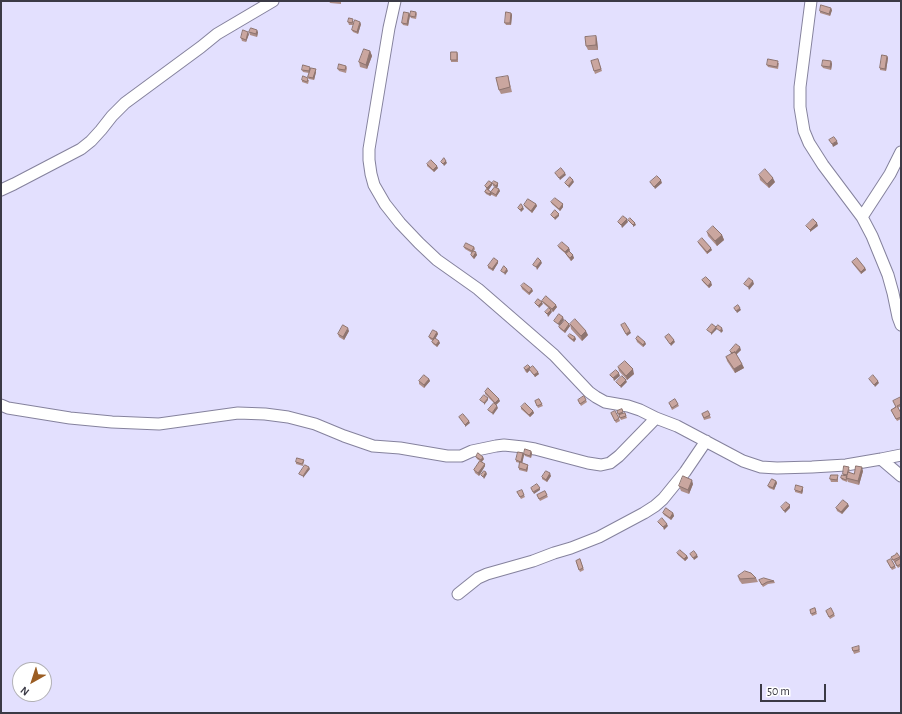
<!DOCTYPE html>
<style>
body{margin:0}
#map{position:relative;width:902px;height:714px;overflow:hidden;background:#e3e0fe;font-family:"Alegreya Sans",sans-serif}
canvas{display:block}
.frame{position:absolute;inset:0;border:2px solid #3b3a45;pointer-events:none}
.north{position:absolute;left:12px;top:662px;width:40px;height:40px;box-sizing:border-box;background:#fff;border:1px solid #b1b0b5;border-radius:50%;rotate:219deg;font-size:11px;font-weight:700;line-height:16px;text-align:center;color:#3b3a45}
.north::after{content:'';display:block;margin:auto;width:14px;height:18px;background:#9b5d23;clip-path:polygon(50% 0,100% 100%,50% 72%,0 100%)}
.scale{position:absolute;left:760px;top:684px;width:66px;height:18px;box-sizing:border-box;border:2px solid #3b3a45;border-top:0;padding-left:5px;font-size:12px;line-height:14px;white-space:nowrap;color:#3b3a45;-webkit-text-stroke:3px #fff;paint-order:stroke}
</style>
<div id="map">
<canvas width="902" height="714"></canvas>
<div class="frame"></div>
<div class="north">N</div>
<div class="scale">50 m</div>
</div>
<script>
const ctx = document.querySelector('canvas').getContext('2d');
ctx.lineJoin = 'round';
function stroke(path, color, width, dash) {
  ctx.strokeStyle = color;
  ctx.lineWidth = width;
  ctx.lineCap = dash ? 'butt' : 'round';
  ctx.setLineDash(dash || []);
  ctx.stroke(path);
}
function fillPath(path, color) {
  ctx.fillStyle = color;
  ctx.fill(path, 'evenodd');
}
const minor = new Path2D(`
 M395,1L389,28L369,149V160L371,174L374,185L385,204L400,223L419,243L437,260L478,289L554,355L589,392L596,397L605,402L628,406L640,410L656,418L677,426L743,461L761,467L777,468L812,467L846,465L881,459L901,455
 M811,1L800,87V107L804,131L809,143L823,165L862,217L872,236L888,275L893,293L898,317L901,325
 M1,190L14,184L81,149L91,141L101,130L112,116L125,103L201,47L217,34L273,1
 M862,217L890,174L901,152
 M1,405L8,408L70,418L112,422L159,424L238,413L265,414L288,417L315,424L344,436L373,446L400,448L447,456H461L472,451L496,446L504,445L523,447L535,449L588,463L601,465L610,463L619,456L656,418
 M881,459L901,476
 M458,594L478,578L487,574L533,561L554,553L571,548L599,537L644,513L655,506L663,499L685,472L706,441`);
const wall = new Path2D(`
 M329,1H341V4L330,3Z
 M832,10L830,16L820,13V11Z
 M416,12L417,14L416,19L411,18L410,16L408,26L403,25L402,23L409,13L410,15Z
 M511,13L512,15L511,25H506L505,23Z
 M354,21L353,25H349L348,22Z
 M361,24L358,34L353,32L352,30Z
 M249,32H258L257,37L250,35Z
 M249,34L246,42L242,41L241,38Z
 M596,36L597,40L598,50H588L586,46Z
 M370,51L372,56L367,69L360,67L359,62Z
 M457,52L458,54V62H451V60Z
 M887,56L888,58L886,71L880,70V68Z
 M598,59L602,71L595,74L591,61Z
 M831,61L832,64L831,70L823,68L822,66Z
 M779,63L778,69L768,67L767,65Z
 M346,66L347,68L346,73L339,71L338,69Z
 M310,69L316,72L314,80L309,79L308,77L309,73L303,72L302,70Z
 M508,76L512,92L501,94L499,90Z
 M302,80H309L308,84L302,82Z
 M427,164L438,168L434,172L427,166Z
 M759,175L775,182L769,188L760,180Z
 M492,183H498V186L497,188L500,191L496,197L492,195L491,192L495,187L493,186Z
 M492,183V185L488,190L491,192L492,194L490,196L486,194L485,192L487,190L485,186Z
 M551,202L563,204V207L560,211L552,204Z
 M536,204L537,206L532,213L525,207L524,205Z
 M707,232L722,235L724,240L717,246L708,236Z
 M698,242L712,250L707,254L699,244Z
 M558,246L570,250L569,251L574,258L571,261L567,256L566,254L559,248Z
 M464,247H474L475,249L474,251L477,255L474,259L472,257L471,255L472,253L465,249Z
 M498,261V263L493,271L488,268V266Z
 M852,262L865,268L866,270L861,274L853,264Z
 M702,280L712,285L709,288L703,282Z
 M521,286L533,291L529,295L522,289Z
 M542,301L557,307L553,312L543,303Z
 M569,324L570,326L565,333L560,329L559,327Z
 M570,324L588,335L582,341L571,329Z
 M349,331L344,340L339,337L338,334Z
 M437,332L438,334L435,339L440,343L437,347L433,344L432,342L433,341L430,339L429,337Z
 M568,336L576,339L574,342L569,338Z
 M636,339L646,344L643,347L637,342Z
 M741,350L736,354L742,364L744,368L735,373L727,361L726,357L731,354L730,351Z
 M530,367V368L539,374L535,377L530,370L527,373L525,371L524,368Z
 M618,367L634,374L627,380L619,371Z
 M429,379L430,381L424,388L419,384V381Z
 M485,392L500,401L496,405L485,394Z
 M901,397V406L898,408L901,413V419L897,421L891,410L895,407Z
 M539,399L543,406L538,408L535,401Z
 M578,400H586L587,402L581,406Z
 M669,403L678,404L679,406L672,410Z
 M521,407L533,411L534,413L530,417L521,409Z
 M622,409L623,413H625L627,418L621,420L617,411Z
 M708,411L711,418L704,420L702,414Z
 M611,413L619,418L620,421L616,423Z
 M523,453L524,455L522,463L528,465V467L527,472L519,470V468L520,463L516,462V460Z
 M532,453L531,458L525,456L524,454Z
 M476,457L484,459L482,462L485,466L479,476L475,473L474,470L480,461L477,459Z
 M304,460V462L303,466L296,464V462Z
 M850,469L849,473L854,474L863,471L859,485L848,482L847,480V482L842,480L841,478L843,475V474Z
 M551,476L547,482L542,479V477Z
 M838,477V482H831L830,479Z
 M776,481L777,483L774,490L769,488L768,486Z
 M693,484L689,494L681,491L679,486Z
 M795,490H803L802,494L795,492Z
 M545,491L548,497L540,501L537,495Z
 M517,492L524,495L525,497L521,499Z
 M849,506L842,514L837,511L836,508Z
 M663,513H673L674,516L671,520L664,515Z
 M677,553L687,556L688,558L685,561L678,555Z
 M891,557H900L901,560V566L898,568Z
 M580,559L584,570L580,572L576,561Z
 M887,561L895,566L896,568L892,570Z
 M738,576L756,578L758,582L742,584L739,580Z
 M759,580L774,581L775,583L768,584L763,587Z
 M815,608L817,614L812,616L810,610Z
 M826,611L834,614L835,616L830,619Z
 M852,648H859L860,652L854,654Z`);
const shadedWall = new Path2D(`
 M831,8L832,10L830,16L829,14Z
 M409,13L410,15L408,26L407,24Z
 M511,13L512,15L511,25L510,23Z
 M360,22L361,24L358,34L357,32Z
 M257,30L258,32L257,37L256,34Z
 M248,32L249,34L246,42V40Z
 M596,36L597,40L598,50L596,45Z
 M370,51L372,56L367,69L366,65Z
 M887,56L888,58L886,71L885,69Z
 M831,61L832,64L831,70L830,67Z
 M316,69V72L314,80L313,78Z
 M837,141L838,144L833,147L832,144Z
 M446,161L447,163L444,166L443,164Z
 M437,166L438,168L434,172L433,170Z
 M565,173L566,175L560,180L559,178Z
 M773,178L775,182L769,188L767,184Z
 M573,180L574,182L569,188L568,186Z
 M661,180L662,183L655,189L654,187Z
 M492,183V185L488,191L487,188Z
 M498,183V186L496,188V186Z
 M499,189L500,191L496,197V195Z
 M491,192L492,194L490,196L489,194Z
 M536,204L537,206L532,213L531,211Z
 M563,204V207L560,211L559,209Z
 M523,207L524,209L521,212L520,210Z
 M559,214V216L555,220L554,218Z
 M627,219L628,222L622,228L621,225Z
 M635,223L636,225L633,227V225Z
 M817,223L818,226L810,232V230Z
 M722,235L724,240L717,246L715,241Z
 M569,248L570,250L566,254L565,252Z
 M711,248L712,250L707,254V252Z
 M476,252L477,255L474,259L473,257Z
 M573,255L574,258L571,261L570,258Z
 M498,261V263L493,271L492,269Z
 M541,261L542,263L537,270L536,267Z
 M865,268L866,270L861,274V272Z
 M507,269L508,271L505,275L504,273Z
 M753,281L754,284L749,290L748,287Z
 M711,282L712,285L709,288L708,286Z
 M532,289L533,291L529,295V293Z
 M542,302L543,304L539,308L538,306Z
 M556,305L557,307L553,312L552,309Z
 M740,308L741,310L737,313L736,311Z
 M551,310L552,312L548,317L547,314Z
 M563,317L564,320L559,326L558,324Z
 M569,324L570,326L565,333L564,331Z
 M716,327L717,329L711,335V333Z
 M348,328L349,331L344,340L343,337Z
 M722,328L723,331L721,333L720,331Z
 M586,331L588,335L582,341L581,336Z
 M630,331L631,333L627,336L626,334Z
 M437,332L438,334L434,341L433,339Z
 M575,337L576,339L574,342L573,340Z
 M674,340L675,342L671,346L670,344Z
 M439,341L440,343L437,347L436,345Z
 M645,342L646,344L643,347V345Z
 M740,347L741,350L734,357V354Z
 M742,364L744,368L735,373L734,369Z
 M530,367L531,369L527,373L526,370Z
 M633,369L634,374L627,380L626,376Z
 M538,372L539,374L535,377L534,375Z
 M619,373L620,376L614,381L613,378Z
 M429,379L430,381L424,388V385Z
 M626,380L627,382L621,388L620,386Z
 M878,381L879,383L875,387L874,385Z
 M488,398V400L484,405V403Z
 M499,399L500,401L496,405L495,403Z
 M497,406L498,408L493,415L492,413Z
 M533,411L534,413L530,417L529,415Z
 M469,421L470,423L465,427V425Z
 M531,451L532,453L531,458L530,456Z
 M523,453L524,455L522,464L521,462Z
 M483,457L484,459L481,462V460Z
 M485,464V466L479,476L478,473Z
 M528,465V467L527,472L526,470Z
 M309,467L310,469L303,478V476Z
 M862,467L863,471L859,485L858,481Z
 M486,472L487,474L484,479L483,477Z
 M550,473L551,476L547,482L546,480Z
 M692,480L693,484L689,494L688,490Z
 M776,481L777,483L774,490L773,488Z
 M803,487V490L802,494L801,492Z
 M540,488V490L534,494L533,492Z
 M848,504L849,506L842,514L841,512Z
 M790,505V508L785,513L784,511Z
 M673,513L674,516L671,520L670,518Z
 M667,524L668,526L664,530L663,527Z
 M697,555L698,557L694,560L693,558Z
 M687,556L688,558L685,561L684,559Z`);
const building = new Path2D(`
 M821,5L831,8L829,14L820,11Z
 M411,11L416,12L415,17L410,16Z
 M404,12L409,13L407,24L402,23Z
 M506,12L511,13L510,23H505Z
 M349,18L353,19L352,23L348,22Z
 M355,20L360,22L357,32L352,30Z
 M251,28L257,30L256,34L249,32Z
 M243,30L248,32L246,40L241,38Z
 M596,36V45L586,46L585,37Z
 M364,49L370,51L366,65L359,62Z
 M451,52H457V60H451Z
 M882,55L887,56L885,69L880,68Z
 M598,59L601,69L594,71L591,61Z
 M768,59L778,61L777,67L767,65Z
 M823,60L831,61L830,67L822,66Z
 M339,64L346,66L345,70L338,69Z
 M303,65L310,67L309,71L302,70Z
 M311,68L316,69L313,78L308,77Z
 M303,76L308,78L307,82L302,80Z
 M508,76L510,87L499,90L496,78Z
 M834,137L837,141L832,144L829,140Z
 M444,158L446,161L443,164L441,162Z
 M431,160L437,166L433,170L427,164Z
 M561,168L565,173L559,178L555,173Z
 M765,169L773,178L767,184L759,175Z
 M657,176L661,180L654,187L650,182Z
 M570,177L573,180L568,186L565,183Z
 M489,181L492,183L487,188L485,186Z
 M494,181L498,183L496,186L492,183Z
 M495,187L499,189L496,195L491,192Z
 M487,189L491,192L489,194L485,192Z
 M555,198L563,204L559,209L551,202Z
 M528,199L536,204L531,211L524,205Z
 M521,204L523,207L520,210L518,208Z
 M555,210L559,214L554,218L551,215Z
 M623,216L627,219L621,225L618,222Z
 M630,218L635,223L633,225L628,220Z
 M813,219L817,223L810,230L806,226Z
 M713,226L722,235L715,241L707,232Z
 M702,238L711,248L707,252L698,242Z
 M562,242L569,248L565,252L558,246Z
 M466,243L474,247L472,251L464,247Z
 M473,251L476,252L473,257L471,255Z
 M569,251L573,255L570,258L566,254Z
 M494,258L498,261L492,269L488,266Z
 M538,258L541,261L536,267L533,265Z
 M857,258L865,268L861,272L852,262Z
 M504,266L507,269L504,273L501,271Z
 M706,277L711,282L708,286L702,280Z
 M749,278L753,281L748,287L744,284Z
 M524,283L532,289L529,293L521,286Z
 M546,296L556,305L552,309L542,301Z
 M538,299L542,302L538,306L535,303Z
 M738,305L740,308L736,311L734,308Z
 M549,308L551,310L547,314L545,312Z
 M559,314L563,317L558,324L554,321Z
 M575,319L586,331L581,336L570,324Z
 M565,320L569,324L564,331L559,327Z
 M625,323L630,331L626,334L621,325Z
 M712,324L716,327L711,333L707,330Z
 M343,325L348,328L343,337L338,334Z
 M718,325L722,328L720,331L716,328Z
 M433,330L437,332L433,339L429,337Z
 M570,334L575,337L573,340L568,336Z
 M669,334L674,340L670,344L665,337Z
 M638,336L645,342L643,345L636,339Z
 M435,338L439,341L436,345L432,342Z
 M736,344L740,347L735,353V352L732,353L730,351Z
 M735,352L742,364L734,369L726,357Z
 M625,361L633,369L626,376L618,367Z
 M528,365L530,367L526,370L524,368Z
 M533,366L538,372L534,375L529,369Z
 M616,370L619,373L613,378L610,375Z
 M424,375L429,379L424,385L419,381Z
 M873,375L878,381L874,385L869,379Z
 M622,376L626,380L620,386L616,382Z
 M488,388L499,399L495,403L485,392Z
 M484,395L488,398L484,403L480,400Z
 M584,396L586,400L580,404L578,400Z
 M901,397V404L897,406L901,413V417L896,419L891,410L896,407L893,401Z
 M539,399L542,404L537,406L535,401Z
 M675,399L678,404L672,408L669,403Z
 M494,403L497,406L492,413L488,410Z
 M525,403L533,411L529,415L521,407Z
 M622,409L623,412L618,414L617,411Z
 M615,411L619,418L615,421L611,413Z
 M708,411L710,415L704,418L702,414Z
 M625,413L626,416L620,418L619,415Z
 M463,414L469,421L465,425L459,417Z
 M525,449L531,451L530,456L524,454Z
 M518,452L523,453L521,462L516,460Z
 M478,453L483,457L481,460L476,457Z
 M297,458L304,460L302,464L296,462Z
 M480,461L485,464L478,473L474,470Z
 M520,462L528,465L526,470L519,468Z
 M305,465L309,467L303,476L299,474Z
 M844,466L849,467L847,475L843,474Z
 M856,466L862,467L858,481L846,478L848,472L854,474Z
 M484,471L486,472L483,477L481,475Z
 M546,471L550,473L546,480L542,477Z
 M831,475H838L837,480L830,479Z
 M842,475L847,476L846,480L841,478Z
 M683,476L692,480L688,490L679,486Z
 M772,479L776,481L773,488L768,486Z
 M537,484L540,488L533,492L531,488Z
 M796,485L803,487L801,492L795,490Z
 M522,490L524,495L520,497L517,492Z
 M545,491L547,495L539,499L537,495Z
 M843,500L848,504L841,512L836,508Z
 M786,502L790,505L784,511L781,507Z
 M666,508L673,513L670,518L663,513Z
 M662,518L667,524L663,527L658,522Z
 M680,550L687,556L684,559L677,553Z
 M694,551L697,555L693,558L690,554Z
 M897,553L900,557L893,560L891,557L895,555Z
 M580,559L583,568L579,570L576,561Z
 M891,559L895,566L891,568L887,561Z
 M900,559L901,560V564L897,566L895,562Z
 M745,571L751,573L756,578L740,579L738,576Z
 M764,578L774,581L767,582L762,585L759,580Z
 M815,608L816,612L811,614L810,610Z
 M831,608L834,614L829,617L826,611Z
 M859,646V650L853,651L852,648Z`);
stroke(minor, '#85829d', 13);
stroke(minor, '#fff', 11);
fillPath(wall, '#ae8f89');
fillPath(shadedWall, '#8d746f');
fillPath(building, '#caa69f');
stroke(building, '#8d746f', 1);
</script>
